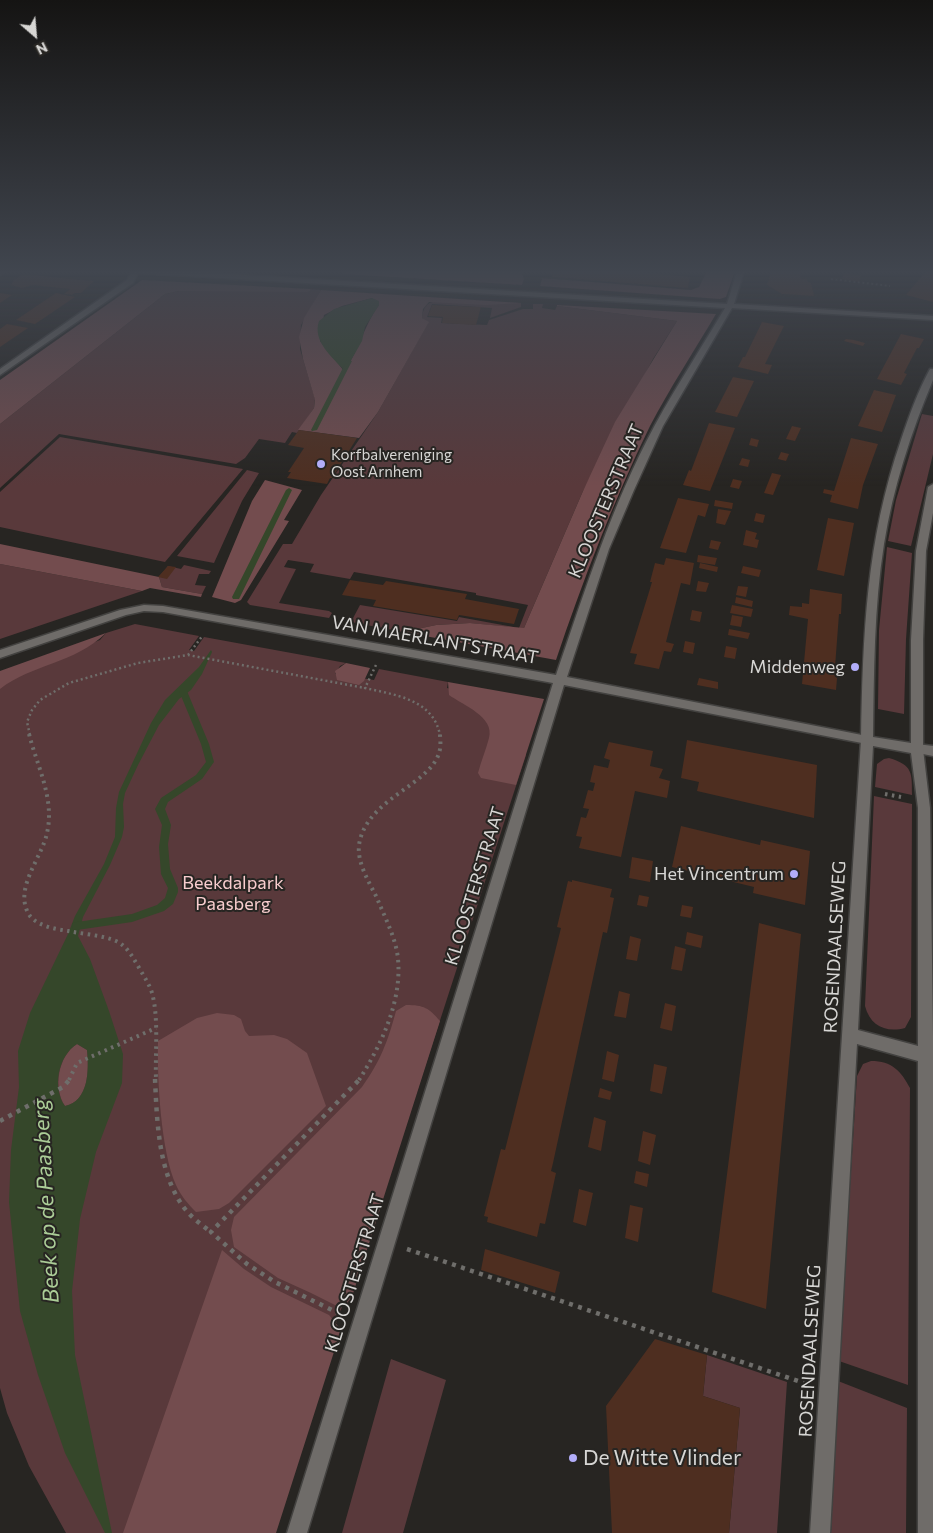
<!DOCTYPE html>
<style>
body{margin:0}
#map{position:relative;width:933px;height:1533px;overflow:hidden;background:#272522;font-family:Commissioner,sans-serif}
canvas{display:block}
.north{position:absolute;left:10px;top:10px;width:50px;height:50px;-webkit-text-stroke:4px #272522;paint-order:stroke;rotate:153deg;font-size:14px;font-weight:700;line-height:20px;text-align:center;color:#d7d6d4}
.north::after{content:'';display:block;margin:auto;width:18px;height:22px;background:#d7d6d4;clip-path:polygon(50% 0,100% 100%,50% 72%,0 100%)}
</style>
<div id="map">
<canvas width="933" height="1533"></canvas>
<div class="north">N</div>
</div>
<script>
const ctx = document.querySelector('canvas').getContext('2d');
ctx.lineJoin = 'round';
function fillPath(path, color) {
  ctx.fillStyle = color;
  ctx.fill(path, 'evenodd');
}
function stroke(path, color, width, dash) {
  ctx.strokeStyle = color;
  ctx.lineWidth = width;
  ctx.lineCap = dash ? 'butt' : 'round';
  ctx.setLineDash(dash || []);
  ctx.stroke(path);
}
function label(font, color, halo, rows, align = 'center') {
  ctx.font = font + ' Commissioner,sans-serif';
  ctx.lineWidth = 4;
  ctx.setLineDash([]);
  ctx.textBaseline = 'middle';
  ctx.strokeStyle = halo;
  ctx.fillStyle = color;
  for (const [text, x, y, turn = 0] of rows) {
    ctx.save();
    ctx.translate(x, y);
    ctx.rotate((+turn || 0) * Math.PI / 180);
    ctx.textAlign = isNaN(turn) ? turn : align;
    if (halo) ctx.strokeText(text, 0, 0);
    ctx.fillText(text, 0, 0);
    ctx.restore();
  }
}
const green = new Path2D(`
 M310,289L321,290L301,325L300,349L315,399L314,408L297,433L292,432L285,443L259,439L245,458L236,464L59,434L0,488V424L165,294L179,291H310Z
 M436,301L521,303V307L490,318L492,308L432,304L427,317L442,318L441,323L487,325L489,320L523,309H533V304H543L542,308L555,310L557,306L677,321L653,359L583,491L524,628H519L470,623L436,625L403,632L351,622L360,605L457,621L459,617L519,628L528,605L476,595V593L354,572L350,579L310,572L314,564L288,560L284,567L296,569L279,603L329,611L332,613L329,618L250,605L247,602L283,544H292L321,495L378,412L428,323L422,318C423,308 426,303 436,301Z
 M922,414L933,416V454L911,546L888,541L896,500Z
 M60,437L243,469L165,562L0,527V492Z
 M247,470L259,473L242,501L214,563L177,556Z
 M887,547L912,553L906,639L904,714L878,709L879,630Z
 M0,564L142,591L0,639Z
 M184,565L211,571L209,574H199L195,585L206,586L202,594L162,587L159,577L168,566L181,569Z
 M135,624L199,636L189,650L194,651L204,637L346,663L340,666L335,674L374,680L379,669L448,682L447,688L515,703L526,755L398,1150L314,1385L266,1533H66L29,1466L7,1413L0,1388V678L100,640L106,633Z
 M889,758C913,765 912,773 912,795L875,787L877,764L884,759Z
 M874,796L912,804L911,1017L905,1028C886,1033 870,1026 865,1006Z
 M871,1061C892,1061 901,1071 910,1088L908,1385L839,1361L857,1076L863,1064Z
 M707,1355L787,1382L777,1533H729L740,1408L703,1396Z
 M391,1359L446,1380L403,1533H342Z
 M838,1381L907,1408L906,1533H831Z`);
const forest = new Path2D(`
 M345,271H521L524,279L522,285L343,274Z
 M707,271H735L726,297L720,299L540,286L542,278L691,290L699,287Z
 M142,280L310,289V291L307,292L179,291L165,294L0,424V380Z
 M321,290L521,303L486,305L429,302L423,309L422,318L429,322L378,412L359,438L298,430L314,408L315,400L303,359L299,337L304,318ZM372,298L379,305C364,325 359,351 344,371L320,341L324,315L342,306Z
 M557,305L716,314C694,351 670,388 650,426C613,502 583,580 556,660L403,632L436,625L470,623L524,628L583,491L615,422L677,321L557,306Z
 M265,480L302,490L284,520L289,521L241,600L235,603L212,597L252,501Z
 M0,544L159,577L162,587L202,594L201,597L150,588L142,591L0,564Z
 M106,633C74,664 32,664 0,689V671Z
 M346,663L370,668L364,681L359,685L337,680L335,671Z
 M448,682L544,699L516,785L481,778L478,773C481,761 486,750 489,738C495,717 463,705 449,695Z
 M406,1005C424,1005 429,1008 440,1021L350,1303L335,1305L311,1293L278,1278L234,1247L231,1230L234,1217L362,1087C380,1062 388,1041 396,1011Z
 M217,1013L234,1015L241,1019L245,1031L249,1036L274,1035L287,1039L307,1053L326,1106L229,1203L219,1209L196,1212C188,1204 181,1196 176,1185C161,1152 157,1078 158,1041L197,1018Z
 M77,1044L87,1050C89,1070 89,1101 65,1106C53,1088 58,1056 77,1044Z
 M222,1250L244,1269L271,1287L329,1315L341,1330L276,1533H123Z`);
const water = new Path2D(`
 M372,298L379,301V305L365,327L362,341L345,371C332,357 312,341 319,321L334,309Z
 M211,650L212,652L202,674L191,690L179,699L159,725L138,765L125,793L123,804L124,827L122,837L110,865L83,917L78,936L90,959L109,1011L123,1054L122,1083L96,1152L80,1219L72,1291L75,1355L112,1533H105L65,1453L38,1375L20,1311L9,1202L11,1150L19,1087L18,1051L30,1013L68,934L75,916L104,864L115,837L116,808L119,792L151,723L165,700L199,667ZM77,1044L87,1050C89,1070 89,1101 65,1106C52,1088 58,1056 77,1044Z`);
const stream = new Path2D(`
 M390,271H395L391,275L389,274Z
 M347,360L352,361L317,430L312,431L311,430Z
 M289,488L292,490L240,597L239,599H233L232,597L286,490Z
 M183,688L187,691L209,744L214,762L202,779L168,802L165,809L171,825L168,844L170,869L178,888V892L173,904L164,911L132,922L77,930L73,929L72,926L73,923L77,922L132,914L157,905L165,898L168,888L161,874L159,847L162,825L155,809L161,798L196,775L206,762L201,744L179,691Z`);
const building = new Path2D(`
 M534,271H631L690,277L688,288L552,277L553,274Z
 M771,271H801L800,278L807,279L808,282L811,283L814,296L782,294L767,285Z
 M926,271H933V302L906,295Z
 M844,273L861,275L859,282L842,279Z
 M23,274L52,277L94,281L81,293H75L72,295L64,294L70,289L33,285L22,288L11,285L14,280Z
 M0,293L12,295L0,303Z
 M56,293L75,297L35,324L16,320Z
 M432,305L481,307L476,325L442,323L443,317L428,316Z
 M762,322L784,326L765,364L772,365L768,374L738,367L743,357H745Z
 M7,324L28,328L0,347V329Z
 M901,334L924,339L919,348H917L904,373L907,374L901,385L877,379Z
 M846,339L854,340L865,343L863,346L844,341Z
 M733,377L754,381L737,417L715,412Z
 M874,390L896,395L882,432L858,426Z
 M709,423L735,428L710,491L683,485L689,470L691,471Z
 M792,426L801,428L795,441L786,439Z
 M299,430L357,438L332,478H330L327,484L287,478L291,472H288L304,448L288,445Z
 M751,438L759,440L757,447L749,445Z
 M851,438L878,444L863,485L858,509L830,502L832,495L823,493L824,489L834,491Z
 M781,452L789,454L786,461L778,459Z
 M742,458L750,460L748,467L739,465Z
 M772,473L781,475L773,495L764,493Z
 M733,479L742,481L739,489L730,487Z
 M678,498L709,504L705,517L698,515L686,553L660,548Z
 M715,500L733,503L732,509L714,506Z
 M718,509L731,511L725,525L716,523Z
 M756,513L765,515L763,523L754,521Z
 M828,518L854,523L844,576L817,570Z
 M746,530L757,533L755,539L759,540L757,548L743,545Z
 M711,540L721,542L718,550L709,548Z
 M698,555L717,558L715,565L697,562Z
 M666,558L694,563L690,585L681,583L666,642L674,644L671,652L664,651L659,669L634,664L637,654L630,653L649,592L652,582H650L655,563L664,565Z
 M700,563L718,567L717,572L699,568Z
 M168,566L176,567L167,579L158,577Z
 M743,566L761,570L759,577L741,573Z
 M350,580L383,585L386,581L467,594L465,599L519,609L514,624L459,615L457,620L373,606L376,600L342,595Z
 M698,581L709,583L706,592L696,591Z
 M738,586L748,587L746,597L736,595Z
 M810,589L842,594L841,614H839L835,667H838L836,690L802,684L808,619L789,615L790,606L802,607V603L809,604Z
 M736,597L753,601L752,607L735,603Z
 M732,605L753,609L751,617L730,613Z
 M692,610L702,612L700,622L690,620Z
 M732,615L743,617L741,627L730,625Z
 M729,629L750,633L748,639L728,635Z
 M685,641L695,643L693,654L683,652Z
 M726,646L737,648L735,659L724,657Z
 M784,664L794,666V671L784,670Z
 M699,678L718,682V689L697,685Z
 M687,740L817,765L814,818L697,791L699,782L681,778Z
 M609,742L653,751L650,766L663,769L659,778L670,781L667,798L635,791L621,857L579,848L582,837L576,836L581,817L586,818L589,809L583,808L588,790L593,791L595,783L590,782L594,765L608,768L610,760L604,758Z
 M681,826L760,845L761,840L810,851L805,905L753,893L754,887L672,867Z
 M632,857L653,861L650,882L629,878Z
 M572,880L612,889L610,897L614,898L607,933L603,932L553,1163L551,1171L556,1173L545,1224L540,1223L537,1237L487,1222L488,1217L484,1216L501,1149L505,1150L561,928L557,927L568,881L572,882Z
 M639,895L649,897L647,907L637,905Z
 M682,905L693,907L691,918L680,916Z
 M759,923L801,934L766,1309L712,1292Z
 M687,932L703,936L701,948L685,944Z
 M630,936L641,939L637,961L626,959Z
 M675,946L686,949L682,971L671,969Z
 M619,991L630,994L626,1018L614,1016Z
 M665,1003L676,1006L672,1031L660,1028Z
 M607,1051L619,1055L614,1082L602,1079Z
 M654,1064L667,1067L662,1094L650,1091Z
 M600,1088L612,1092L610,1100L598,1097Z
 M594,1117L606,1121L601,1151L588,1147Z
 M643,1131L656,1135L650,1165L638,1161Z
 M636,1171L649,1174L647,1187L634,1183Z
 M579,1189L593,1193L586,1226L573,1222Z
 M630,1205L643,1208L638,1242L625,1238Z
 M485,1249L560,1272L555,1293L481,1270Z
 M655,1339L707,1355L703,1396L740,1408L729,1533H612L606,1406Z`);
const pathFar3 = new Path2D(`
 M831,279L890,286`);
const pathFar2 = new Path2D(`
 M188,655L203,635
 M376,665L365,688C395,695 433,699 440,735
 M30,735L27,722L32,710L40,700L69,683L138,663L188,655L365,688`);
const pathFar1 = new Path2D(`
 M29,734C37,766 55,799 47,833C42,858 12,890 30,916C38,926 55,929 68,931C83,934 101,935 116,941C127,946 132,956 138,966C143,975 149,983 152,993C159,1018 155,1054 156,1080
 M885,794L901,797
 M69,1080L77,1063L156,1028
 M359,1080C381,1045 402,1002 398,959C396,938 385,918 377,898C369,882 357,863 359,845C366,797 434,785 440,749C441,744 440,738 440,734`);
const path = new Path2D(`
 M155,1079C157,1121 158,1174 185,1209C192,1218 202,1225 211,1232
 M0,1121L63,1087L70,1079
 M407,1249L804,1383
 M340,1314L275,1282L247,1264L211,1232L360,1079`);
const minor = new Path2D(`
 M0,271H5L0,275Z
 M132,271H179L727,304L737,271H744L734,304L933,316V320L732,308L663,426L634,490L609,549L567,677L867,736L871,737L873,740L871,743L867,744L564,685L307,1533H287L553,683L163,612L144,611L126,615L0,658V650L120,610L144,605L163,606L556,675C585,591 612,504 655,425C677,385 702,347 725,308L138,273L133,283L0,375V369L127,280Z
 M917,744L933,746V756L913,752L911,749L913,746Z`);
const tertiary = new Path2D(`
 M930,369H933V380C911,432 893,488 884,544C874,607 874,672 873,737L911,743V640L916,551L928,487L933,484V513L926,551L923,640V749L930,808L933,1036V1533H918V1061L857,1044L830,1533H810L861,740C863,633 866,542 901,440C909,416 918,391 930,369ZM873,746L911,753L918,808V1046L858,1030Z`);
const markers = [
 [321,464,5,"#b2adf9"],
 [855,667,5,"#b2adf9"],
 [794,874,5,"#b2adf9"],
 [573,1458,5,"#b2adf9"]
];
const farPoinames = [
 ["Korfbalvereniging",331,455],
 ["Oost Arnhem",331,472]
];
const streetNames = [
 ["KLOOSTERSTRAAT",606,501,-67],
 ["VAN MAERLANTSTRAAT",435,640,10],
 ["KLOOSTERSTRAAT",475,886,-73],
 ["ROSENDAALSEWEG",835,947,-87],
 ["KLOOSTERSTRAAT",355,1273,-73],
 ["ROSENDAALSEWEG",810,1351,-87]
];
const poiNames = [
 ["Middenweg",845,667],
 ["Het Vincentrum",784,874]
];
const parkNames = [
 ["Beekdalpark",233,883],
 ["Paasberg",233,904]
];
const nearPoinames = [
 ["De Witte Vlinder",583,1458]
];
const nearWaternames = [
 ["Beek op de Paasberg",46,1201,-93]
];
fillPath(green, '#59393b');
fillPath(forest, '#734c4e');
fillPath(water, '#35472a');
fillPath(stream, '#35472a');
fillPath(building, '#4e2e20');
stroke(minor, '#434240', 3);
stroke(tertiary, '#434240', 3);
stroke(pathFar3, '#6f6e6b', 2, [2, 2.5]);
stroke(pathFar2, '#6f6e6b', 2.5, [2, 3]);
stroke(pathFar1, '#6f6e6b', 4, [2.5, 4.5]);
stroke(path, '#6f6e6b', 4.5, [4, 5.5]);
fillPath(minor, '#6f6c69');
fillPath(tertiary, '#6f6c69');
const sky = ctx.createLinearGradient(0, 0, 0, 486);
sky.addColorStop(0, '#151413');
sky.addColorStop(0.56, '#41464f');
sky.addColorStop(1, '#41464f00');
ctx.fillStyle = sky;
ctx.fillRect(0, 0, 933, 486);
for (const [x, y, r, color] of markers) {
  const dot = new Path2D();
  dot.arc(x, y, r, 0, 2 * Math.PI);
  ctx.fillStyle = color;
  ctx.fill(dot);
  stroke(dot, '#272522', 2);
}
label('15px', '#d7d6d4', '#272522', farPoinames, 'left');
label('18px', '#d7d6d4', '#272522', streetNames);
label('18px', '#d7d6d4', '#272522', poiNames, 'right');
label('18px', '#f8cdce', '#272522', parkNames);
label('21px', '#d7d6d4', '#272522', nearPoinames, 'left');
label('italic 22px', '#abcd97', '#272522', nearWaternames);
</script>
